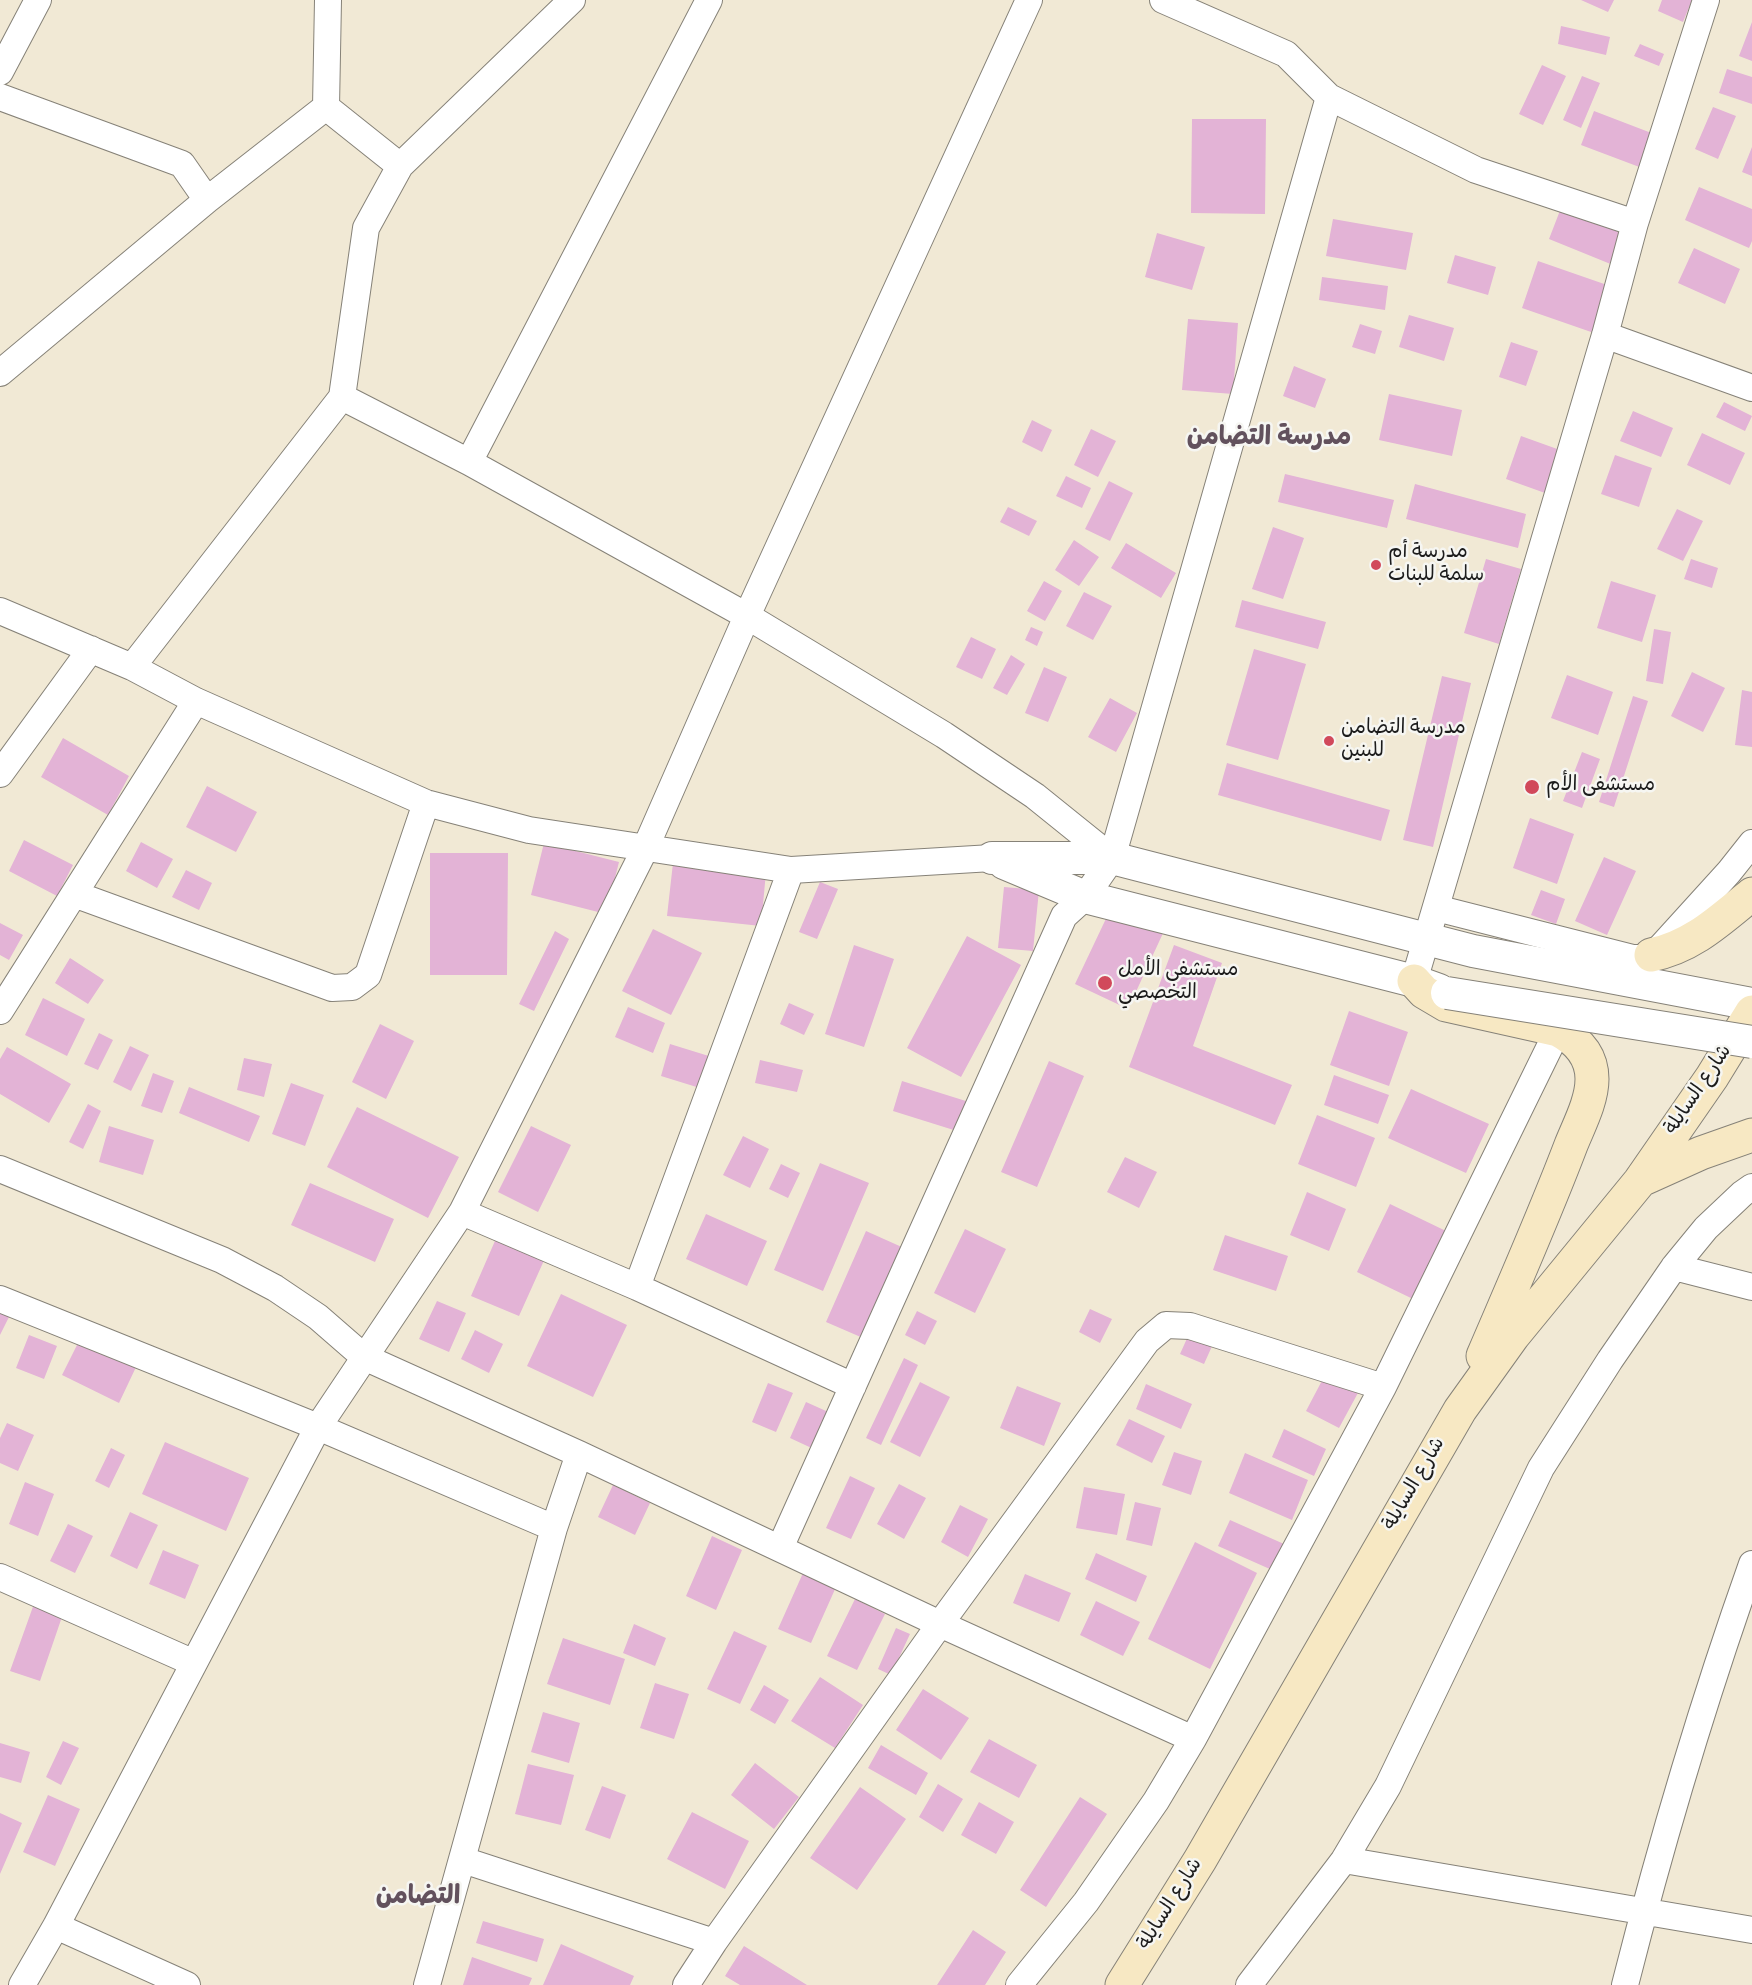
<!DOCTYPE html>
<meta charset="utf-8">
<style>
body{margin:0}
canvas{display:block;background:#f1e9d5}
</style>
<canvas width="1752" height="1985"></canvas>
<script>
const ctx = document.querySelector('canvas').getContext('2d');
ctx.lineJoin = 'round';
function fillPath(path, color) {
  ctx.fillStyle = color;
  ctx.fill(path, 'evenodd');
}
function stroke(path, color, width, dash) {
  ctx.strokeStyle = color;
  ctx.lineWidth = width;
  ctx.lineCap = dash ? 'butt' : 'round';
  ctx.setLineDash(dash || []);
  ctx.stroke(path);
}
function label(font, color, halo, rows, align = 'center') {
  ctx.font = font + ' Dekko,"Playpen Sans Arabic",sans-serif';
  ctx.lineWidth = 5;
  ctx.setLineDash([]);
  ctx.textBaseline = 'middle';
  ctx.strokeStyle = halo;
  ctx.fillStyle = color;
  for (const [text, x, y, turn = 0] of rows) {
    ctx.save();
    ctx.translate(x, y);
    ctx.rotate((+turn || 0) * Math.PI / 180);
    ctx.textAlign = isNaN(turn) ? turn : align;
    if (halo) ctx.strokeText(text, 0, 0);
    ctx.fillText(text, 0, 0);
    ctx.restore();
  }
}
const building = new Path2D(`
 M1581,0H1614L1608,12Z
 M1662,0H1692L1683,22L1658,11Z
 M1752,22V61L1739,56Z
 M1561,26L1610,37L1606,55L1558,44Z
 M1640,44L1664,54L1659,66L1634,56Z
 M1542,65L1566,76L1543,125L1519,114Z
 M1727,69L1752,77V104L1719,93Z
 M1582,76L1600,83L1581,128L1563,120Z
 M1713,107L1736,116L1718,159L1695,149Z
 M1594,111L1654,134L1642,168L1581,145Z
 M1192,119H1266L1265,214L1191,213Z
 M1752,147V176L1742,172Z
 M1699,187L1752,209V241L1749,248L1685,220Z
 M1561,208L1626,235L1613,265L1549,239Z
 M1333,219L1413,233L1406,270L1326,256Z
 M1157,233L1205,247L1192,290L1145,277Z
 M1694,248L1740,269L1725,304L1678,283Z
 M1455,255L1496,267L1488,295L1447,283Z
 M1538,261L1610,286L1594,333L1522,308Z
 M1322,277L1388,286L1385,310L1319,300Z
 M1409,315L1454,328L1444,361L1399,347Z
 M1188,319L1238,323L1233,394L1182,390Z
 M1360,324L1382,331L1375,354L1352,347Z
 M1511,342L1538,351L1526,386L1499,377Z
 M1294,366L1326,379L1315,408L1283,396Z
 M1389,394L1462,410L1452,456L1379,440Z
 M1724,402L1752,416L1745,431L1716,417Z
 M1633,411L1673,428L1661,457L1620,441Z
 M1032,420L1052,430L1042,452L1022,442Z
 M1091,429L1116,441L1098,477L1074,465Z
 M1702,433L1745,453L1730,485L1687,465Z
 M1521,436L1560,450L1545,493L1506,479Z
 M1615,455L1652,468L1639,507L1601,494Z
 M1285,474L1394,500L1387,528L1278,502Z
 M1066,476L1091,488L1082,508L1056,496Z
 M1109,481L1133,493L1110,541L1085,529Z
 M1415,484L1526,514L1518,548L1406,519Z
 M1008,507L1037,521L1029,536L1000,522Z
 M1677,509L1703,521L1683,561L1657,549Z
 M1273,527L1304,538L1283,599L1252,589Z
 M1074,540L1099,557L1079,586L1055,570Z
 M1126,543L1176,573L1161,598L1111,568Z
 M1486,559L1521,569L1499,644L1464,633Z
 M1691,559L1718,568L1712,588L1684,579Z
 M1044,581L1062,591L1045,621L1027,611Z
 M1611,581L1656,595L1642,642L1597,628Z
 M1084,592L1112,606L1093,640L1066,626Z
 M1242,600L1326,622L1318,649L1235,627Z
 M1031,627L1043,632L1037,646L1025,640Z
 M1654,629L1671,632L1663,684L1646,681Z
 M971,637L996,649L982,679L956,667Z
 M1254,649L1306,664L1278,760L1226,745Z
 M1011,655L1025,664L1007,695L993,688Z
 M1044,667L1067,677L1048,722L1025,713Z
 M1692,672L1725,688L1703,732L1671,716Z
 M1567,675L1613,692L1598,735L1551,718Z
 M1442,676L1471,683L1433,847L1403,840Z
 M1742,690L1752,692V747L1735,745Z
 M1633,696L1648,701L1614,807L1599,802Z
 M1110,698L1137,713L1116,752L1088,737Z
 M63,738L129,776L108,815L41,777Z
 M1582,752L1600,759L1582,808L1563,801Z
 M1227,763L1390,810L1381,841L1218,795Z
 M207,786L257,812L236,852L186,827Z
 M1530,818L1574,834L1557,884L1513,868Z
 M24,840L73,865L57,896L9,871Z
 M141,842L173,859L157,888L126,871Z
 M544,843L619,862L606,914L531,895Z
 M430,853H508L507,975H430Z
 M1604,857L1636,871L1607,935L1575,921Z
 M673,863L766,872L761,926L667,916Z
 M186,870L212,883L199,910L172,897Z
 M820,882L838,889L817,939L799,932Z
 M1004,887L1039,890L1033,951L998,948Z
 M1541,890L1565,899L1556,924L1531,915Z
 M1112,906L1164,931L1128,1009L1075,984Z
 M0,923L23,935L9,960L0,955Z
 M653,929L702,953L671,1015L622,991Z
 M555,931L569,939L534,1011L519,1004Z
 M967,936L1021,965L961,1077L907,1048Z
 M854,945L894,959L864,1047L825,1034Z
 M1174,945L1222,963L1193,1046L1292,1085L1275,1125L1129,1067Z
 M70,958L104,980L88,1004L55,983Z
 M43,998L85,1019L67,1056L25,1035Z
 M789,1003L814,1014L804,1035L780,1024Z
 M628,1007L665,1023L653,1053L615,1037Z
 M1349,1011L1408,1032L1389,1086L1330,1065Z
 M380,1024L414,1041L386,1099L352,1082Z
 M99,1033L113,1040L98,1070L84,1064Z
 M670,1044L712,1057L703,1089L661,1076Z
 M130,1046L149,1055L131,1091L113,1082Z
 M7,1047L71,1084L49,1123L0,1094V1059Z
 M244,1058L272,1064L264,1097L237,1090Z
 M760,1060L803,1070L797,1092L755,1083Z
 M1049,1061L1084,1076L1037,1187L1001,1172Z
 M153,1073L174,1081L162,1113L141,1106Z
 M1334,1075L1389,1095L1378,1124L1324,1105Z
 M902,1081L969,1102L960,1132L893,1111Z
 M291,1083L324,1095L305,1146L272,1134Z
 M189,1087L260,1116L249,1142L179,1113Z
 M1411,1089L1489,1124L1466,1173L1388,1138Z
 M88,1104L101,1111L83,1149L69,1142Z
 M357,1107L459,1157L428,1218L327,1167Z
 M1317,1115L1375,1138L1356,1187L1298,1164Z
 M109,1126L154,1140L143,1175L99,1162Z
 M531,1126L571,1145L538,1212L498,1192Z
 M743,1136L769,1149L750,1188L723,1175Z
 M1125,1157L1157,1172L1139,1208L1107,1192Z
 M820,1163L869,1183L823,1291L774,1270Z
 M781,1164L800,1173L788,1198L769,1189Z
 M310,1183L394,1219L375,1262L291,1225Z
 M1307,1192L1346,1209L1329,1251L1290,1235Z
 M1390,1204L1446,1231L1413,1299L1357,1272Z
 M706,1214L767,1241L747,1286L686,1259Z
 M965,1229L1006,1249L975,1313L934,1293Z
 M866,1231L904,1248L863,1338L826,1322Z
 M498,1234L546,1256L519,1316L471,1296Z
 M1225,1235L1288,1256L1276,1291L1213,1270Z
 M561,1294L627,1325L593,1397L527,1366Z
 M437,1301L466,1313L449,1352L419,1339Z
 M1090,1309L1112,1319L1100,1343L1079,1332Z
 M0,1310L10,1315L0,1335Z
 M917,1311L937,1321L925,1345L905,1335Z
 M475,1330L503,1344L489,1373L461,1359Z
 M1189,1334L1213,1344L1204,1364L1180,1354Z
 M29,1335L57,1346L44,1379L16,1368Z
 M81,1337L137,1365L119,1403L62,1375Z
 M904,1358L918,1365L881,1445L866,1438Z
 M1326,1373L1359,1391L1339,1428L1306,1411Z
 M920,1382L950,1397L920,1457L890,1442Z
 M768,1383L793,1393L776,1432L752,1422Z
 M1146,1384L1192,1404L1181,1429L1136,1409Z
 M1017,1386L1061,1403L1044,1446L1000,1428Z
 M806,1402L835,1415L818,1451L790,1438Z
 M1129,1419L1165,1436L1152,1463L1116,1445Z
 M7,1423L34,1435L18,1471L0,1463V1438Z
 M1284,1429L1326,1449L1314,1476L1272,1457Z
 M165,1442L249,1478L226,1531L142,1494Z
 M111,1448L125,1455L109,1488L95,1481Z
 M1174,1452L1202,1461L1191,1495L1162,1485Z
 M1245,1453L1308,1480L1292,1520L1229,1493Z
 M850,1476L875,1488L851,1539L826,1528Z
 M25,1482L54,1494L38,1536L9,1524Z
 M899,1484L926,1498L904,1539L877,1524Z
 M613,1485L650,1503L635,1535L598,1517Z
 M1084,1487L1125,1494L1117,1535L1076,1528Z
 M1135,1502L1161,1508L1152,1546L1126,1540Z
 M960,1505L988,1519L968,1557L941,1542Z
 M130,1512L158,1525L137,1569L110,1556Z
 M1230,1520L1284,1544L1272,1570L1218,1546Z
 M68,1524L93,1536L75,1573L50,1561Z
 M712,1536L742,1550L716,1610L686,1596Z
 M1195,1542L1257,1573L1210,1669L1148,1639Z
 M163,1550L199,1565L185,1599L149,1584Z
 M1096,1553L1147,1576L1136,1602L1085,1579Z
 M803,1573L836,1587L811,1643L778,1629Z
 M1025,1574L1071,1593L1059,1622L1013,1603Z
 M855,1599L885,1614L857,1670L827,1656Z
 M35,1601L64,1611L40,1681L10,1671Z
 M1096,1601L1140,1622L1123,1656L1080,1635Z
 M634,1624L666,1638L655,1666L623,1653Z
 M896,1628L910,1634L891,1675L878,1669Z
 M734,1631L767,1646L740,1704L707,1689Z
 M563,1638L625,1659L610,1705L547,1684Z
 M820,1677L863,1705L835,1748L791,1721Z
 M655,1683L689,1694L674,1739L640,1728Z
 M764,1685L789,1700L775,1724L750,1710Z
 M923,1689L969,1718L941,1760L896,1730Z
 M543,1712L580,1723L569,1763L531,1752Z
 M989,1739L1037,1765L1019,1798L970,1772Z
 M63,1741L79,1748L61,1785L46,1777Z
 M0,1743L30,1752L21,1783L0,1777Z
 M881,1745L928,1773L916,1795L868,1768Z
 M755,1763L799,1797L774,1829L731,1795Z
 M528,1764L574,1775L561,1825L515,1814Z
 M938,1784L963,1799L943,1832L919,1817Z
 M602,1786L626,1795L610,1839L585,1830Z
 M860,1787L906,1819L857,1890L810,1858Z
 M48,1795L80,1809L55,1866L23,1852Z
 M1080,1797L1107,1814L1046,1907L1020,1890Z
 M979,1802L1014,1822L996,1854L961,1835Z
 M692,1812L749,1841L725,1889L667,1859Z
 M0,1813L22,1823L0,1874Z
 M483,1921L544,1939L537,1962L476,1943Z
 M973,1930L1006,1952L985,1985H937Z
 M561,1944L634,1976L630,1985H543Z
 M744,1946L807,1985H740L725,1976Z
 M472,1957L532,1978L529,1985H463Z`);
const minor = new Path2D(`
 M0,72L38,0
 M0,97L182,164L207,200
 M1329,97L1476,170L1635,223
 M326,107L328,0
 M326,107L400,166
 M1605,335L1752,388
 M0,373L207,200L326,107
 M342,397L469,462L747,616L944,735L1035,796L1112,858
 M469,462L709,0
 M0,611L132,667L196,701L426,803L529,830L791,870L992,858
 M132,667L342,397L366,228L400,166L572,0
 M0,774L91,649
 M74,894L332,988L352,987L368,975L426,803
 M1436,908L1633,958H1643L1660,948L1729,872L1752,843
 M1414,981L1605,335L1635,223L1706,0
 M0,1011L196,701
 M0,1169L222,1260L275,1288L318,1317L364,1357L579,1454L940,1624L1193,1739
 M462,1212L637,1287L853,1386
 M1674,1267L1752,1287
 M637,1287L791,870
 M0,1299L318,1427L554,1528
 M780,1548L1064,916L1085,897L1112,858L1329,97L1286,54L1163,0
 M0,1577L194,1663
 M463,1860L714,1942
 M1344,1860L1752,1930
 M56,1926L187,1985
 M22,1985L56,1926L318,1427L462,1212L645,849L747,616L1029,0
 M427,1985L554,1528L579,1454
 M686,1985L714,1942L940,1624L1147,1341L1166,1325L1190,1326L1383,1387
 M1019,1985L1086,1902L1156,1801L1193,1739L1383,1387L1558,1030
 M1249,1985L1344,1860L1388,1786L1541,1468L1610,1360L1674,1267L1706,1228L1742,1194L1752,1187
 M1625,1985C1661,1843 1703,1702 1752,1564`);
const tertiary = new Path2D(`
 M992,858H1112L1473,951L1752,1004
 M1004,863L1085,897L1414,981L1439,990`);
const secondary = new Path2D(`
 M1651,955C1692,947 1720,920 1752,894
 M1414,981L1424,992L1446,1005L1558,1030C1577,1040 1592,1055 1592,1079C1592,1101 1579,1125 1571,1145C1544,1216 1513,1286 1483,1356
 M1641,1180L1701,1153L1752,1135
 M1122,1985L1200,1860L1460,1410L1513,1336L1640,1181L1712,1077L1752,1012`);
const tertiaryBridge = new Path2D(`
 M1447,993L1752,1042`);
const markers = [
 [1376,565,6,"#d1495b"],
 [1329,741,6,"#d1495b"],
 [1532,787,8,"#d1495b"],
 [1105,983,8,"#d1495b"]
];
const poiNames = [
 ["مدرسة أم",1388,554],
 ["سلمة للبنات",1388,577],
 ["مدرسة التضامن",1341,730],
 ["للبنين",1341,753],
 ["مستشفى الأم",1546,787],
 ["مستشفى الأمل",1118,972],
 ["التخصصي",1118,995]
];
const streetNames = [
 ["شارع السايلة",1700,1091,-56],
 ["شارع السايلة",1416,1485,-60],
 ["شارع السايلة",1172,1905,-58]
];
const districtNames = [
 ["مدرسة التضامن",1269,440],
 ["التضامن",418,1899]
];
fillPath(building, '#e3b3d6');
stroke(minor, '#868278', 28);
stroke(tertiary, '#868278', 34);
stroke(secondary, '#868278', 35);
stroke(minor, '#fff', 26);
stroke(tertiary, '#fff', 32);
stroke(secondary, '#f7e8c3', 33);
stroke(tertiaryBridge, '#868278', 34, []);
stroke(tertiaryBridge, '#fff', 32);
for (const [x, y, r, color] of markers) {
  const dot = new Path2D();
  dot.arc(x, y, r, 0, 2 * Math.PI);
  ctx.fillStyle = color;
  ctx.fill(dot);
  stroke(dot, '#f6f6f2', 2);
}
label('20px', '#1c1c1c', '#f6f6f2', poiNames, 'left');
label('20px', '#1c1c1c', '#f6f6f2', streetNames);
label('bold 26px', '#62515d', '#f6f6f2', districtNames);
</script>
